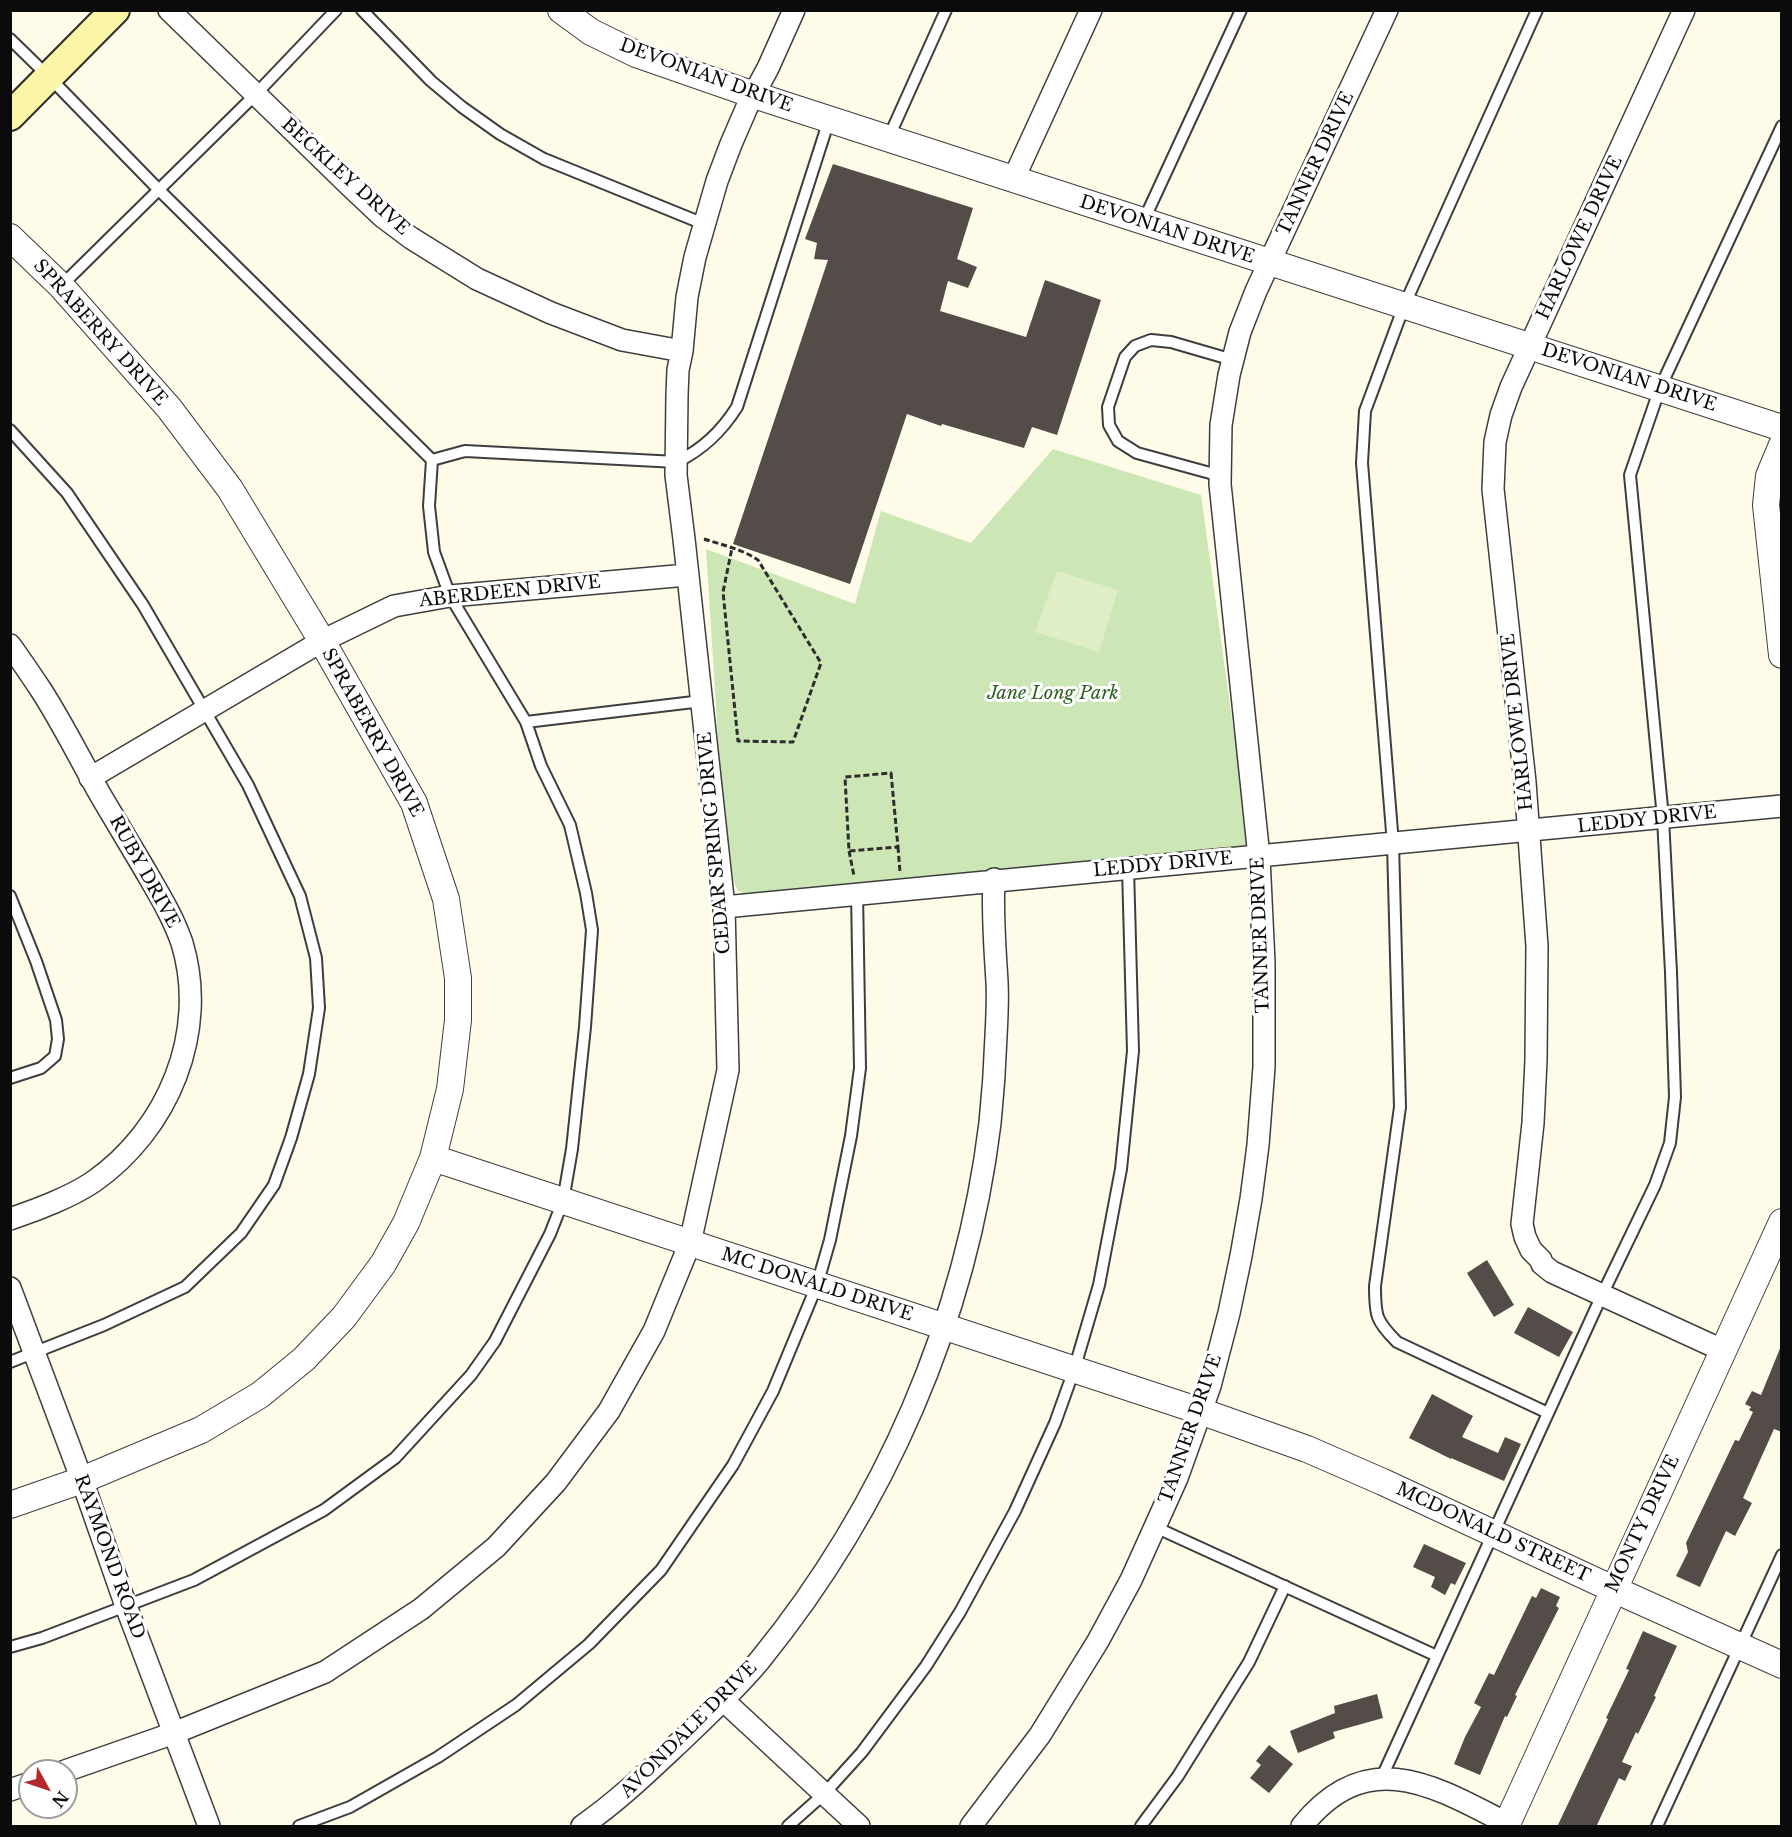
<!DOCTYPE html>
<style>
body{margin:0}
#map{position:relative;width:1792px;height:1837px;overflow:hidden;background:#fefbe9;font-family:"Libre Baskerville",serif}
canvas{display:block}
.frame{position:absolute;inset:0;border:12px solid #0b0b0b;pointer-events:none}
.north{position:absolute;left:18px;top:1759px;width:60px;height:60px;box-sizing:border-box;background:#fff;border:2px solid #9d9d9d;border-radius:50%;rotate:130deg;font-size:16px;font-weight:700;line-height:24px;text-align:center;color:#0b0b0b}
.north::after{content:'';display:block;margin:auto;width:21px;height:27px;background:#b4292c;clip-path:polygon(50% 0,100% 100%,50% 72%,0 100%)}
</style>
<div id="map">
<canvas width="1792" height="1837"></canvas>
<div class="frame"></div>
<div class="north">N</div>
</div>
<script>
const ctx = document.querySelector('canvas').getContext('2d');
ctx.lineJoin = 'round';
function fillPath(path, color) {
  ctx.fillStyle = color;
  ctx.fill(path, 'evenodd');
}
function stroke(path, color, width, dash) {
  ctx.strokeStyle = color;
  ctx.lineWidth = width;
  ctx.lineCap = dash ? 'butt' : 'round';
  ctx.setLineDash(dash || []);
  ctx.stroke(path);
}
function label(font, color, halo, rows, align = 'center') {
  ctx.font = font + ' "Libre Baskerville",serif';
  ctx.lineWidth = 6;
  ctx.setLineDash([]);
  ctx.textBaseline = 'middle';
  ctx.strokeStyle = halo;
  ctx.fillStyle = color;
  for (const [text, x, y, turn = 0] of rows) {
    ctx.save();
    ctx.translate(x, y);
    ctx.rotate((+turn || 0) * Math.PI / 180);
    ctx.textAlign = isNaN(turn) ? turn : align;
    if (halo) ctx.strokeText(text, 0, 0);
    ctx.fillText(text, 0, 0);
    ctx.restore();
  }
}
const green = new Path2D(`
 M1053,449L1201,495L1247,828L1246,845L1231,850L749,895L738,891L733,880L721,784L706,549L855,604L881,511L971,543Z`);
const pitch = new Path2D(`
 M1057,571L1118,590L1099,652L1035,632Z`);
const building = new Path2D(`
 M833,164L973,208L957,259L977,267L968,288L948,281L940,311L1026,337L1045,280L1101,300L1057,435L1032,427L1024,448L942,424L941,426L907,414L850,584L733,544L828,260L814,259L817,243L805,239Z
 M1487,1260L1514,1305L1494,1317L1467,1273Z
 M1528,1307L1573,1332L1559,1357L1514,1333Z
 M1781,1346L1782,1432L1774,1429L1743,1498L1752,1503L1735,1536L1726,1531L1700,1587L1676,1576L1688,1552L1686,1543L1735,1440L1739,1441L1753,1412L1749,1410L1751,1407L1745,1404L1752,1391L1761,1395Z
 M1432,1394L1473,1416L1462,1437L1498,1453L1505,1437L1521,1444L1504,1481L1451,1458V1459L1409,1438Z
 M1424,1544L1466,1563L1455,1585L1451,1583L1445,1595L1431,1587L1435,1577L1413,1567Z
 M1541,1588L1560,1597L1556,1606L1559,1608L1515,1695L1517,1696L1507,1717L1505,1716L1480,1775L1454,1764L1465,1737L1481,1707L1474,1703L1489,1673L1494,1675L1532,1596L1536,1598Z
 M1643,1631L1677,1646L1654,1696L1656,1697L1638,1734L1636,1732L1622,1762L1632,1766L1625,1781L1619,1778L1596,1827H1557L1608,1719L1606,1718L1629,1670L1626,1669Z
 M1377,1694L1383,1718L1333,1732L1335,1738L1298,1753L1290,1731L1335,1713L1334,1706Z
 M1269,1745L1293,1764L1269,1793L1250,1778L1261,1765L1256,1761Z`);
const path = new Path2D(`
 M704,539C722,545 742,549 758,560L821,663L793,742L738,741L723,592L732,548
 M891,773L898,847L849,851L845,777Z
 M898,847L900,872
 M849,851L854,876`);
const service = new Path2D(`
 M362,10L431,81L462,107L500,134L544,159L704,224
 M1537,10L1404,306L1365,411L1362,463L1393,844L1400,1107L1375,1286C1375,1316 1376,1321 1397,1342L1548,1413
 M10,39L49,77L159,190L432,460L429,506L434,552L450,596L526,722L541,766L570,825L586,893L592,930L585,1027L572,1149L563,1201L550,1234L495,1341L471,1375L395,1458L324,1510L194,1580L42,1638L10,1647
 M888,139L946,10
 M1143,222L1241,10
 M61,286L255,95L336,10
 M10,430L67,493L143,605L248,785L300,896L316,958L319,1008L309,1074L291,1138L274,1185L241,1233L185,1287L104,1325L10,1362
 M432,460L465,451L677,462C703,449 721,432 737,407L829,120
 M1221,476L1137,453L1118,441L1109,425L1108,407L1125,357L1135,346L1151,340L1171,342L1233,360
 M526,722L702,701
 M10,896L36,961L56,1020L58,1039L55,1056L41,1068L10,1078
 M1155,1527L1437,1656
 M1381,1779L1602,1295L1655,1185L1670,1143L1675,1097L1671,972L1663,818L1630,475L1660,388L1782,126
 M299,1826L350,1807L438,1757L516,1705L589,1644L661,1570L733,1465L773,1391L817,1285L830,1240L851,1136L860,1068L857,893
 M788,1826L824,1794L862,1752L926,1666L960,1612L1015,1511L1055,1423L1074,1370L1099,1285L1121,1169L1133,1051L1128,868
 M1141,1826L1178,1776L1249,1662L1285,1586
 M1657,1826L1782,1555`);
const minor = new Path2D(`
 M169,10L351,187L383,217L411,238L477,279L551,313L622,340L682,351
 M1684,10L1511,387L1501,415L1495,442L1493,489L1525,782L1537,946L1536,1060L1533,1123L1522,1224L1525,1237L1531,1250L1541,1260L1542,1264L1552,1272L1722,1350
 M1013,180L1091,10
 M10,645C21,660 31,675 41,690C63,724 81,761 101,796C116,821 131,846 145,870C159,894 173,917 182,943C209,1032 168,1130 93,1182C69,1198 38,1209 10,1219
 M90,778L322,641L394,606L450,596L687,575
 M724,907C1076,871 1429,842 1782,806
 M10,1288L82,1480L126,1606L209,1826
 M723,1700L859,1826
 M65,1771L174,1733L325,1672L421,1609L496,1547L556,1482L609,1411L654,1331L690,1243L728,1070L724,907L684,539L676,475L677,395L678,370L682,351L687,297L695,257L717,181L731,144L747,107L768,68L794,10
 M10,1790L30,1783
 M582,1826C618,1801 649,1771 681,1741C708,1715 736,1689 760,1660C885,1506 966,1320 990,1123C993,1094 995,1065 996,1036C997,1018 998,1000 997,982C995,948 992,914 994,879
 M971,1826L1040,1735L1098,1641L1131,1580L1177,1478L1210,1386L1229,1313L1241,1256L1251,1199L1258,1145L1264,1067V963L1259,857L1220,484L1221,425L1229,375L1240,332L1256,291L1387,10
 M1302,1826C1367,1745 1433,1785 1508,1824`);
const tertiary = new Path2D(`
 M561,10L591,32L636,54L754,95L1782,428
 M10,237L61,286L169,408L230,489L322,641L414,803L446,899L458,978V1020L450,1089L433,1158L406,1223L383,1264L344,1317L304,1359L260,1395L201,1430L82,1480L10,1505
 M1782,445L1769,476L1766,505L1782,655
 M433,1158L1200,1411L1307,1449L1383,1482L1613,1589L1782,1665
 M1506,1826L1782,1222`);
const secondary = new Path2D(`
 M10,116L115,10`);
const streetNames = [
 ["DEVONIAN DRIVE",706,76,20],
 ["TANNER DRIVE",1316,164,-65],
 ["BECKLEY DRIVE",345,177,42],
 ["DEVONIAN DRIVE",1167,230,18],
 ["HARLOWE DRIVE",1580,238,-65],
 ["SPRABERRY DRIVE",100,333,48],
 ["DEVONIAN DRIVE",1629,378,18],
 ["ABERDEEN DRIVE",510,592,-6],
 ["HARLOWE DRIVE",1518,722,-96],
 ["SPRABERRY DRIVE",372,733,61],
 ["LEDDY DRIVE",1647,820,-6],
 ["CEDAR SPRING DRIVE",715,843,-95],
 ["LEDDY DRIVE",1163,865,-5],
 ["RUBY DRIVE",144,872,61],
 ["TANNER DRIVE",1261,935,-92],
 ["MC DONALD DRIVE",817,1285,18],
 ["TANNER DRIVE",1191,1429,-71],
 ["MONTY DRIVE",1643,1524,-65],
 ["MCDONALD STREET",1493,1533,25],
 ["RAYMOND ROAD",109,1557,70],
 ["AVONDALE DRIVE",689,1730,-45]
];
const parkNames = [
 ["Jane Long Park",1053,694]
];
fillPath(green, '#cde6b5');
fillPath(pitch, '#dfeec6');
fillPath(building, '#534c48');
stroke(service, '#3e3e3e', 14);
stroke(minor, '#3e3e3e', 24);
stroke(tertiary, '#3e3e3e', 28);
stroke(secondary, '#2d2d2d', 32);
stroke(path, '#2d2d2d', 3, [6, 3]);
stroke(service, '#fff', 10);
stroke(minor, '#fff', 21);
stroke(tertiary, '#fff', 26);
stroke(secondary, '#fcf5a6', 28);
label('18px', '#0b0b0b', '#fff', streetNames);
label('italic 18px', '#2a5f1e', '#fff', parkNames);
</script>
